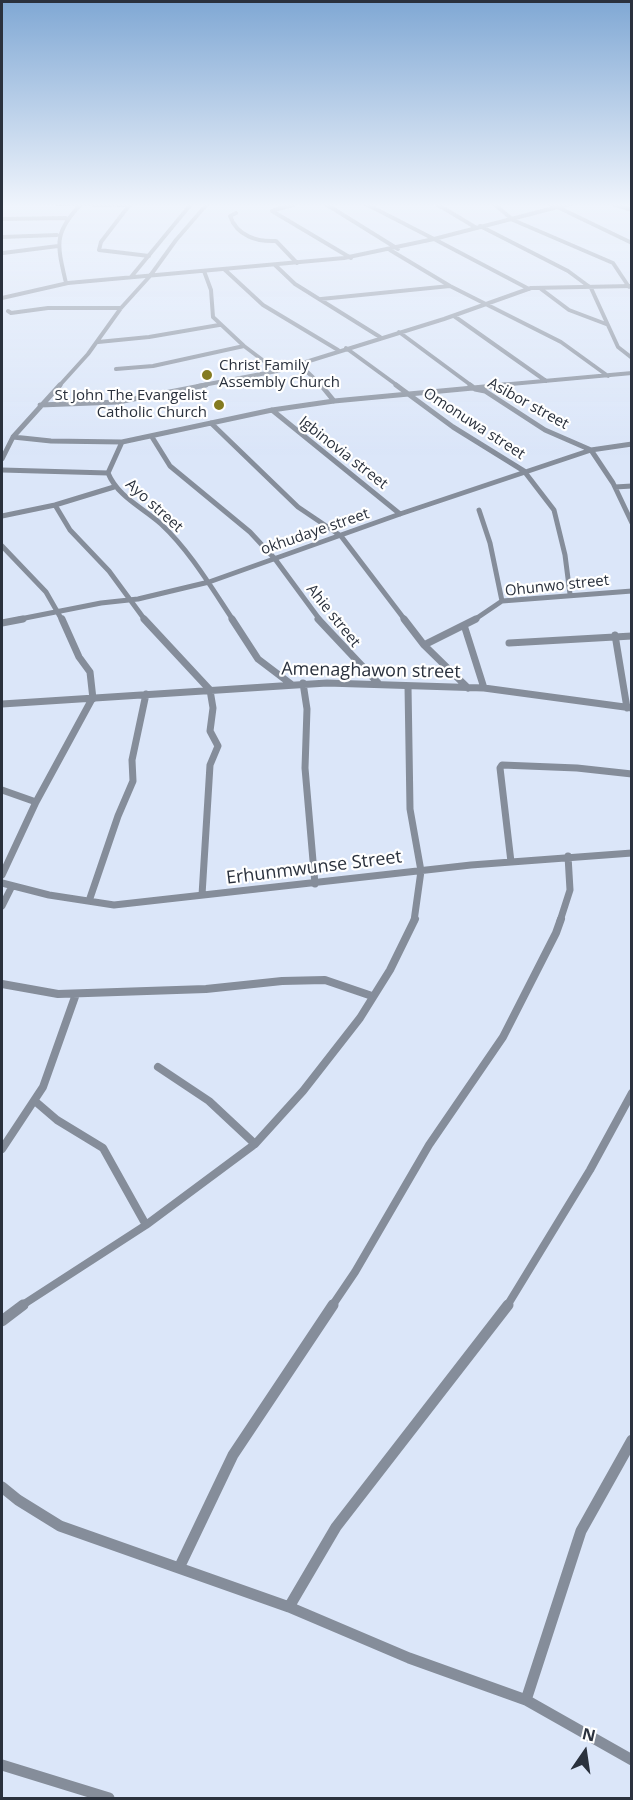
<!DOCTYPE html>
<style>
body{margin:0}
#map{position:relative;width:633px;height:1800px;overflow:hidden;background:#dbe6f9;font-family:"Open Sans",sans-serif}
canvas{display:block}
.frame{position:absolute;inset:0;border:3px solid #2a313d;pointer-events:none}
.north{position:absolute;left:555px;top:1722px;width:60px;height:60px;-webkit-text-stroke:4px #fff;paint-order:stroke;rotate:13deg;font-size:16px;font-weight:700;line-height:24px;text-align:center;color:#2a313d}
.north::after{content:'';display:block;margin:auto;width:21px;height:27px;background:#2a313d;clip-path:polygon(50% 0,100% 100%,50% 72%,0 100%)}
</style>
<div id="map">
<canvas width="633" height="1800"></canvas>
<div class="frame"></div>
<div class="north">N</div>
</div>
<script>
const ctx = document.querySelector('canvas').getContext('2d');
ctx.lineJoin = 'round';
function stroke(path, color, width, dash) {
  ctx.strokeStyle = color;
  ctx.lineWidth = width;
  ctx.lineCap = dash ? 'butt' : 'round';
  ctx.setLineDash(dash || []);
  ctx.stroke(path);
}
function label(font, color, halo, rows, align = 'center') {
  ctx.font = font + ' "Open Sans",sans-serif';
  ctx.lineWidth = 4.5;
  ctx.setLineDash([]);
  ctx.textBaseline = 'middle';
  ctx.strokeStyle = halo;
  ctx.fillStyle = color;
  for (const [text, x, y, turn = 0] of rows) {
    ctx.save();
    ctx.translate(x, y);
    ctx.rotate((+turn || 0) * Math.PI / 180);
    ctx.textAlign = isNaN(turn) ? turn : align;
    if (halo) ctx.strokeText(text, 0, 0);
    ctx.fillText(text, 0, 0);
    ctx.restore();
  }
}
const streetFar4 = new Path2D(`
 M41,203L130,205
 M131,203L101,242L99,250L149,256
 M298,203L272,211L351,258
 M324,203L398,249
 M435,203L475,227
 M493,203L513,220L613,263L629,287
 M549,203L632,243
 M610,203L632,210
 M236,213L230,216C237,236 257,242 276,241L297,263
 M3,219L66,218
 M480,226L568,271L591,288L618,347L632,358
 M2,237L57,235
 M434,239L573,203
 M434,239L529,289
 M390,250L450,286L561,342L608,376
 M3,253L58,246
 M275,265L295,284L380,337
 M224,269L263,305L338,350
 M204,271L211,290L213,317L244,346L277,371
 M131,277L192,203
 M66,283C57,244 53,233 82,203
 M541,289L569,310L606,324
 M2,298L68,283L344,258L434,239L364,203
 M321,299L450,286
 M8,311L11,313L48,308H121
 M454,316L546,381
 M399,332L472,386
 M98,342L149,337L219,325
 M346,348L398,386
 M299,364L322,386
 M116,369L153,366L244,346
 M59,386L88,354L121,308L150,276L176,240L208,203
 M198,386L277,371L444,319L531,288L632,286
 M489,386L632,373`);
const streetFar3 = new Path2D(`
 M321,385L334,401
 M396,385L453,427L524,471L554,510L565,555L570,594
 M470,385L475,389L485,391L545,430L591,450L613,483L632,523
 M40,405L118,402L206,385
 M272,410L400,514
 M211,423L298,507L341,536L405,620
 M13,437L51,441L122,442L272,410L334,401L505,385
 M152,437L170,466L250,532L275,559L320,620
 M122,442L108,473C118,497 142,507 161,524C190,551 211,587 233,620
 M2,459L13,437L60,385
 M2,470L108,473
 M615,487L632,486
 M55,505L70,530L109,571L145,620
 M479,510L490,543L502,601
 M2,516L55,505L114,487
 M2,546L46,592L62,620
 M15,620L101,603L138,599L209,582L400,514L591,450L632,444
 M474,620L502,601L632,591`);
const streetFar2 = new Path2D(`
 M62,619L79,657L90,672L93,699
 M144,619L210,690L213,708L210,731L218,746L210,765L202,895
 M232,619L258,659L291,684
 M318,619L379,684
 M404,619L424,645L468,688
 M2,623L23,619
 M464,625L484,688
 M615,635L627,708
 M509,643L632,636
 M424,645L476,619
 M303,683L307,709L305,768L315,884
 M408,686L410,809L421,871L414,921
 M2,704L327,683L484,688L632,708
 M2,790L36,802
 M511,862L500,768L502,765L577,768L632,774
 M2,875L36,802L92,699
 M2,883L49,895L114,905L471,865L632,853
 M89,901L118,816L133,781L132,760L146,694
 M2,906L12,886
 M560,921L570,890L568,856`);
const streetFar1 = new Path2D(`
 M2,984L58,994L206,989L282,981L325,980L372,996
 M158,1067L209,1101L255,1144
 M36,1102L57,1120L103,1148L146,1225
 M2,1149L43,1087L76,994
 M21,1306L146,1225L255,1144L303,1091L360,1018L390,970L415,919
 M332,1306L355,1272L429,1145L503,1037L556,933L561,919
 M507,1306L590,1170L632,1093`);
const street = new Path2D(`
 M2,1321L23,1305
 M2,1487L18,1500L60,1526L289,1607L409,1658L526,1700L632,1760
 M179,1568L233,1455L333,1305
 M289,1607L336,1527L508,1305
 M526,1700L581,1531L632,1440
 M2,1765L109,1798`);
const markers = [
 [207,375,6,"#847b20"],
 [219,405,6,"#847b20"]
];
const farPoinames = [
 ["Christ Family",219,366],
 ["Assembly Church",219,383],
 ["St John The Evangelist",207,396,"right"],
 ["Catholic Church",207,413,"right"]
];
const farStreetnames = [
 ["Asibor street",528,404,29],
 ["Omonuwa street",474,424,33],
 ["Igbinovia street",343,453,38],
 ["Ayo street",154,506,42],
 ["okhudaye street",315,532,-19],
 ["Ohunwo street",557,586,-6],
 ["Ahie street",333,616,51]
];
const streetNames = [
 ["Amenaghawon street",371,671,1],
 ["Erhunmwunse Street",314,868,-7]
];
stroke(streetFar4, '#858d9a', 4);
stroke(streetFar3, '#858d9a', 5);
stroke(streetFar2, '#858d9a', 7);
stroke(streetFar1, '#858d9a', 8);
stroke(street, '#858d9a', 11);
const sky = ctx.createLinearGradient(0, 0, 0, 455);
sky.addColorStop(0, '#80a8d4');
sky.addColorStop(0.45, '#eff4fc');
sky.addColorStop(1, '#eff4fc00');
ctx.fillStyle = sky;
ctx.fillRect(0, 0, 633, 455);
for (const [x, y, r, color] of markers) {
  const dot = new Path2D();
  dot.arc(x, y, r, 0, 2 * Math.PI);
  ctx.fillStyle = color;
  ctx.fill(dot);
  stroke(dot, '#fff', 2);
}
label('15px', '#2a313d', '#fff', farPoinames, 'left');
label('15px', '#2a313d', '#fff', farStreetnames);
label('18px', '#2a313d', '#fff', streetNames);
</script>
